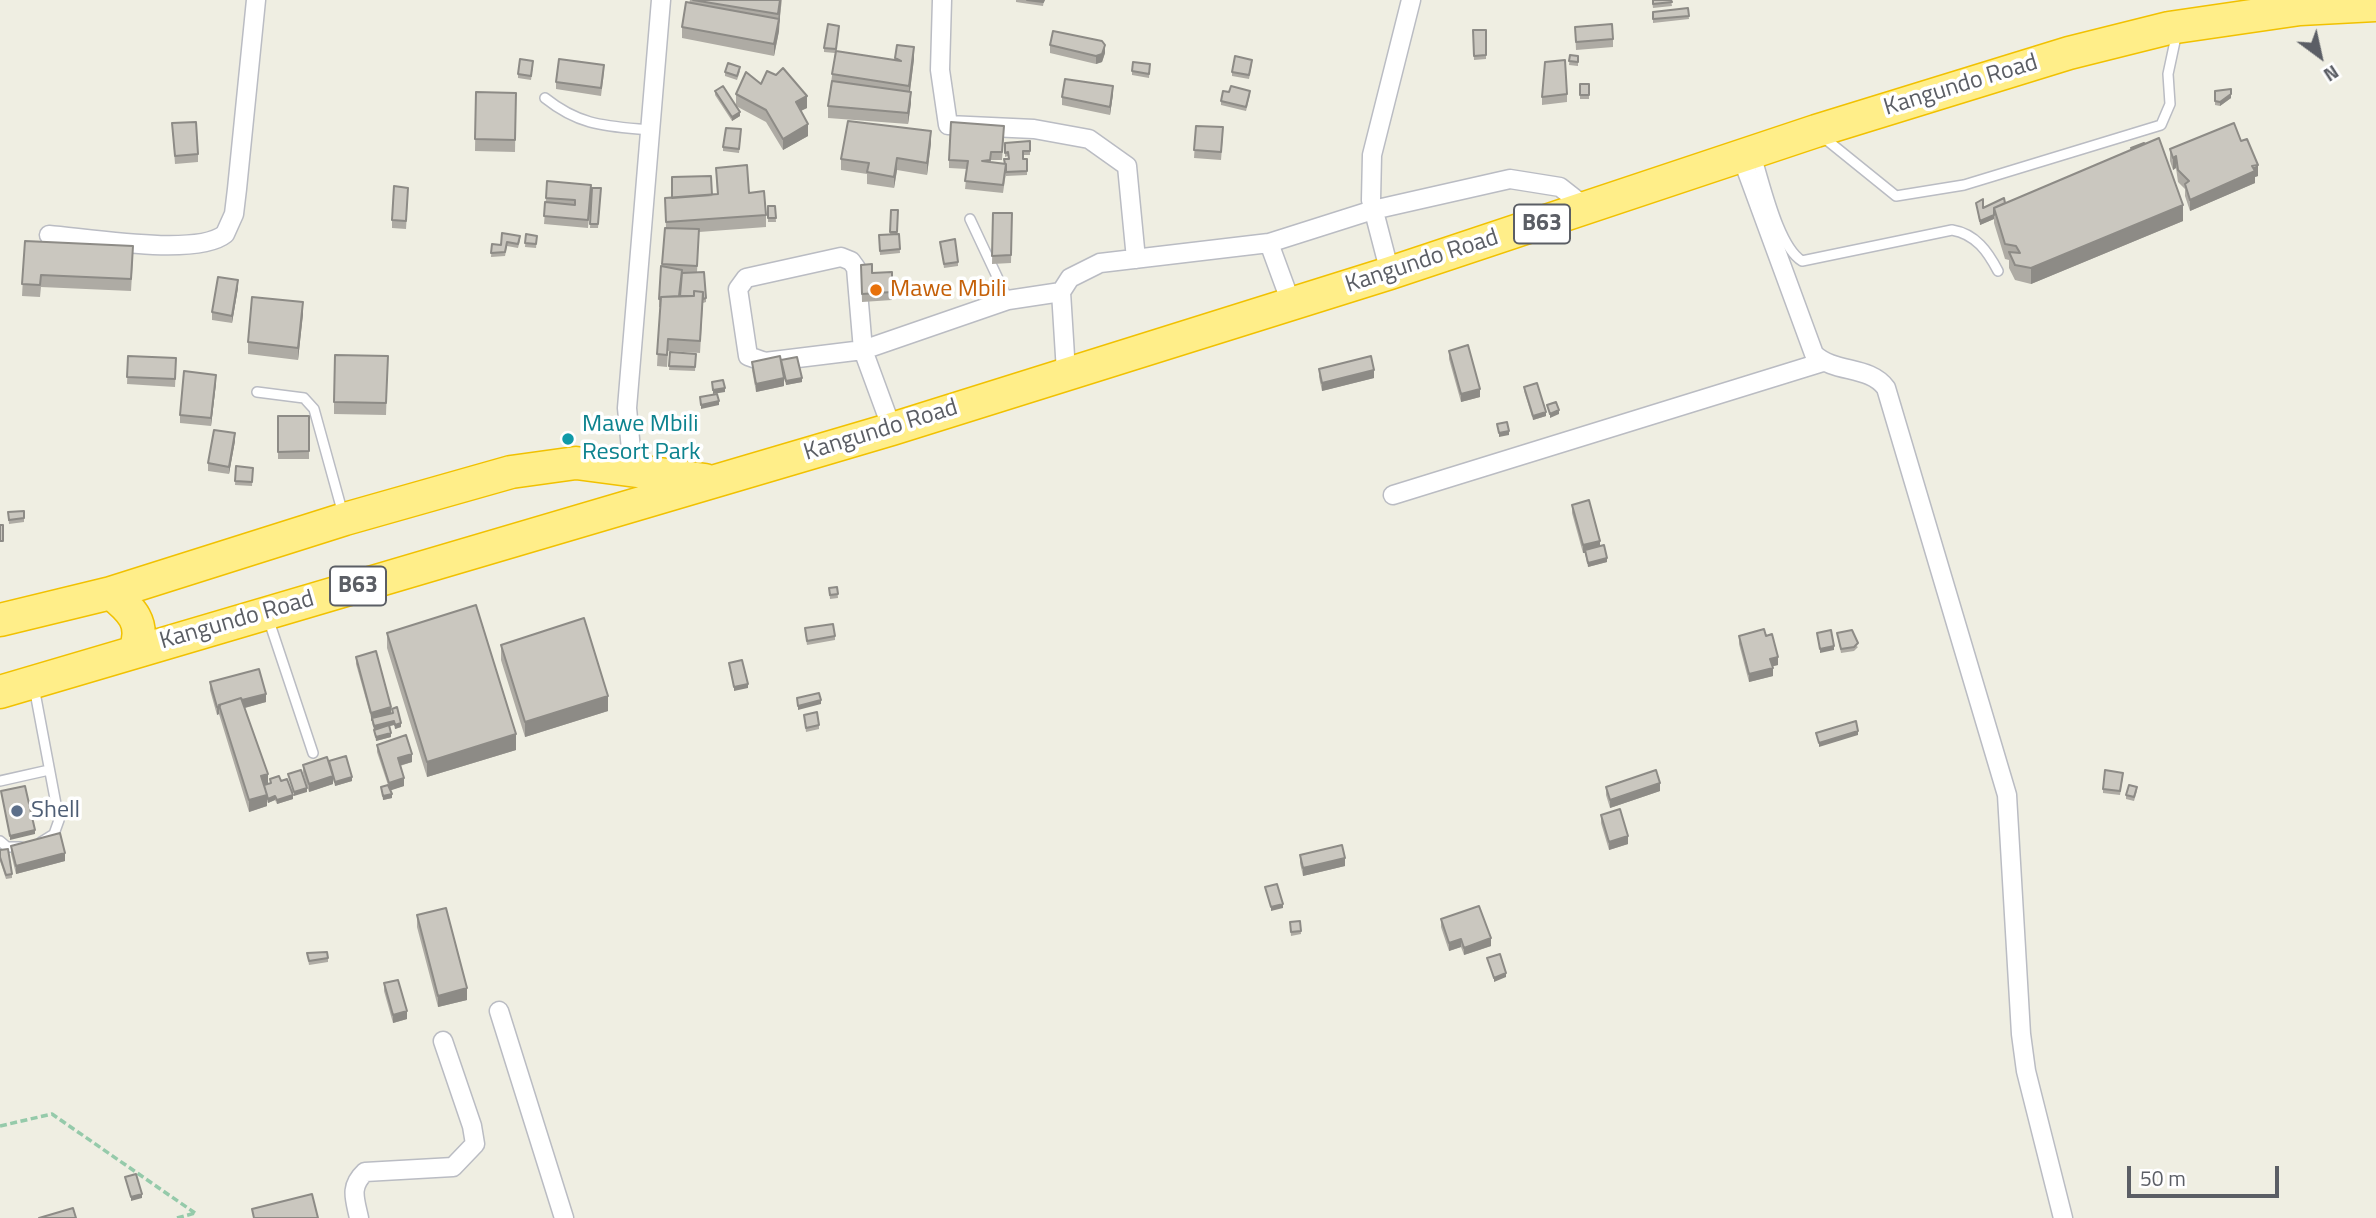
<!DOCTYPE html>
<style>
body{margin:0}
#map{position:relative;width:2376px;height:1218px;overflow:hidden;background:#efeee2;font-family:"Titillium Web",sans-serif}
canvas{display:block}
.north{position:absolute;left:2285px;top:21px;width:70px;height:70px;-webkit-text-stroke:5px #fff;paint-order:stroke;rotate:147deg;font-size:19px;font-weight:700;line-height:28px;text-align:center;color:#5b5e65}
.north::after{content:'';display:block;margin:auto;width:24px;height:32px;background:#5b5e65;clip-path:polygon(50% 0,100% 100%,50% 72%,0 100%)}
.scale{position:absolute;left:2127px;top:1166px;width:152px;height:32px;box-sizing:border-box;border:4px solid #5b5e65;border-top:0;padding-left:9px;font-size:21px;line-height:24px;white-space:nowrap;color:#5b5e65;-webkit-text-stroke:5px #fff;paint-order:stroke}
</style>
<div id="map">
<canvas width="2376" height="1218"></canvas>
<div class="north">N</div>
<div class="scale">50 m</div>
</div>
<script>
const ctx = document.querySelector('canvas').getContext('2d');
ctx.lineJoin = 'round';
function stroke(path, color, width, dash) {
  ctx.strokeStyle = color;
  ctx.lineWidth = width;
  ctx.lineCap = dash ? 'butt' : 'round';
  ctx.setLineDash(dash || []);
  ctx.stroke(path);
}
function fillPath(path, color) {
  ctx.fillStyle = color;
  ctx.fill(path, 'evenodd');
}
function label(font, color, halo, rows, align = 'center') {
  ctx.font = font + ' "Titillium Web",sans-serif';
  ctx.lineWidth = 7;
  ctx.setLineDash([]);
  ctx.textBaseline = 'middle';
  ctx.strokeStyle = halo;
  ctx.fillStyle = color;
  for (const [text, x, y, turn = 0] of rows) {
    ctx.save();
    ctx.translate(x, y);
    ctx.rotate((+turn || 0) * Math.PI / 180);
    ctx.textAlign = isNaN(turn) ? turn : align;
    if (halo) ctx.strokeText(text, 0, 0);
    ctx.fillText(text, 0, 0);
    ctx.restore();
  }
}
const path = new Path2D(`
 M0,1126L52,1114L195,1213
 M177,1218L195,1213`);
const lane = new Path2D(`
 M545,98C580,126 606,126 649,130
 M1823,137L1896,196L1964,185L2161,125L2170,104L2168,74L2177,32
 M1756,156C1765,183 1778,246 1802,261L1952,230C1976,234 1988,252 1998,271
 M970,219L1008,300
 M257,392L304,398L314,409L343,514
 M268,618L313,753
 M34,687L59,820L54,834L41,842
 M0,781L49,770
 M0,841L7,847H21`);
const street = new Path2D(`
 M942,0L940,70L948,125L1034,129L1089,139L1127,166L1136,259
 M1742,158L1814,354C1835,374 1869,365 1886,388L2007,795L2021,1034L2026,1071L2063,1218
 M49,235C87,238 197,257 225,234L234,214L237,189L256,0
 M1269,243L1291,303
 M1390,273L1371,200L1372,155L1411,0
 M1066,372L1061,292L1070,278L1100,263L1269,243L1373,210L1510,179L1560,187L1588,209
 M892,429L863,350L856,268L851,261L841,257L746,278L738,289L748,356L765,362L863,350L1008,300L1061,292
 M633,470L627,408L661,0
 M1393,495L1823,362
 M499,1011L564,1218
 M359,1218C355,1199 349,1187 365,1172L453,1167L475,1144L472,1126L443,1041`);
const highway = new Path2D(`
 M111,593C131,609 146,623 135,650
 M0,620L111,593L345,519L511,472L576,463L705,480
 M0,692L892,429L1390,273L1816,131L2069,53L2169,28L2300,9L2376,5`);
const wall = new Path2D(`
 M690,0H782L779,23V31L774,56L682,38V27Z
 M1016,0H1044L1043,6L1016,2Z
 M1652,0H1671L1672,6L1653,8Z
 M1688,8L1689,19L1653,23V12Z
 M1575,27L1613,39V47L1576,50Z
 M839,30L836,51L895,60L897,45L914,59L910,92L911,103L908,124L828,118V106L835,53L824,52V48Z
 M1473,30H1486V59L1474,60Z
 M1050,45L1105,53L1102,62L1096,64L1050,53Z
 M1570,55L1578,60V66L1569,65Z
 M1150,64L1149,78L1132,75V71Z
 M1252,64L1249,79L1232,76V72Z
 M533,65L531,80L518,78V74Z
 M740,71L737,80L725,76V72Z
 M604,73L601,96L556,89V82Z
 M761,84L807,108L801,111L808,136L783,150L766,122L736,106V94Z
 M1580,84H1589V99H1580Z
 M715,91L740,116L732,121L715,95Z
 M2215,91L2231,98L2220,106L2215,105Z
 M476,92L516,93L515,152L475,151Z
 M1229,92L1250,95L1246,111L1221,105V101Z
 M1113,94L1110,115L1062,105V97Z
 M1567,94V102L1542,105V97Z
 M172,123L198,154V162L175,164Z
 M1196,126L1223,135L1221,160L1194,158Z
 M741,133L739,153L723,151V147Z
 M1004,134L1002,160H991V162L1004,164V159H1009L1008,156L1005,157V143L1030,141V155H1023V159H1027V175L1006,176V173L1003,193L965,189L967,169L949,168V160Z
 M2241,141L2258,176L2255,177V183L2190,211L2185,196V189L2178,182L2176,168L2173,170L2170,161V149Z
 M931,143L927,175L897,170L894,188L867,184V174L841,170V159Z
 M2112,158L2183,221L2031,284L2015,280L2009,268V260L2005,259L1994,223V219L1980,225L1976,203L1983,208L2005,203Z
 M716,168L749,193L766,215V227L699,232L697,272L706,298V302L703,303L700,353L668,351L667,367L657,366L660,307H659V299L665,228H666L665,198L717,194Z
 M592,188H601L598,228H590Z
 M591,193L588,228L544,224L546,198Z
 M408,195L406,229L392,228V220Z
 M768,206H775L776,222H768Z
 M891,210H898L897,234H899L900,253L880,255L879,235L890,234Z
 M993,213H1012L1011,263L992,264Z
 M502,233L520,240L518,248L507,246L505,256L491,257L492,244L501,245Z
 M526,234L537,236L536,248L525,247Z
 M25,241L133,258L131,291L41,287L40,297L22,296Z
 M940,242L958,262V266L944,268Z
 M861,265L872,273L892,272V300L862,302Z
 M238,288L232,323L212,320V312Z
 M303,314L298,360L248,354V342Z
 M1449,351L1480,397L1461,402L1449,359Z
 M670,352L696,354L695,371L669,370Z
 M128,356L176,366L175,387L127,384Z
 M388,356L386,415L334,414V402Z
 M752,362L781,363L802,382L786,385L784,378V386L756,392L752,370Z
 M1319,369L1374,378L1322,391L1319,377Z
 M216,383L211,426L180,423V415Z
 M1524,387L1546,416L1533,420L1524,391Z
 M278,416H309V459H278Z
 M235,441L229,474L208,471V463Z
 M236,466L253,468L252,486L235,485Z
 M1572,505L1600,546L1607,562L1588,567L1585,553H1583L1572,513Z
 M24,511V522L9,524L8,512Z
 M837,587L838,598L830,599L829,588Z
 M805,632L835,636V640L807,645Z
 M387,633L516,750L427,777L387,648Z
 M1837,633L1858,647L1854,651L1841,653Z
 M1739,636H1766L1778,665L1772,666L1773,676L1749,682L1739,644Z
 M501,645L608,711L525,737L501,660Z
 M356,657L391,713H392V709L401,727L395,729L394,725L389,726L391,737L376,741L372,721L356,664Z
 M210,682L266,702L245,708L268,784L270,783V779L281,781L293,799L277,804L275,800L268,803L267,801V806L249,812L219,714L217,715L210,690Z
 M804,715L819,725V729L806,732Z
 M377,745L412,762L400,766L404,786L390,790L392,798L383,800L381,787L388,785L377,752Z
 M329,763L352,781L335,786L333,779V784L309,792L303,773V765Z
 M2123,777L2120,795L2103,793V789Z
 M1606,787L1660,791L1610,808L1606,795Z
 M2137,791L2134,801L2126,799V795Z
 M1601,815L1628,844L1609,850L1601,823Z
 M11,846L65,861L16,874L11,854Z
 M0,850L12,874V878L6,879L0,861Z
 M1300,855L1345,866L1303,876L1300,863Z
 M417,915L467,1000L438,1007L417,927Z
 M1441,919L1491,946L1464,955L1461,947L1449,951L1441,927Z
 M1300,921L1301,934L1291,936L1290,922Z
 M307,953L328,958V962L309,965Z
 M384,983L407,1019L393,1023L384,991Z`);
const shadedWall = new Path2D(`
 M780,0H781V3L779,31L774,56V44L778,21Z
 M1105,45V53L1102,62L1096,64V56Z
 M914,47V59L909,98V86Z
 M1113,86V94L1110,115V107Z
 M911,92V103L908,124V113Z
 M2231,94V98L2220,106V102Z
 M807,96V108L796,113V102Z
 M740,112V116L732,121V117Z
 M808,124V136L783,150V139Z
 M931,131V143L927,175V163Z
 M2176,156V168L2173,170V158Z
 M897,158V170L894,188V177Z
 M2258,165V176L2255,177V183L2190,211V200Z
 M2183,205V221L2031,284V268Z
 M1994,215V219L1980,225V221Z
 M238,280V288L232,323V316Z
 M303,302V314L298,360V348Z
 M1374,370V378L1322,391V383Z
 M216,375V383L211,426V418Z
 M784,378V386L756,392V384Z
 M802,378V382L786,385V381Z
 M725,388V392L713,394V390Z
 M1480,389V397L1461,402V394Z
 M719,401V405L701,409V405Z
 M1559,410V414L1550,418V414Z
 M1546,412V416L1533,420V416Z
 M1509,431V435L1499,437V433Z
 M235,433V441L229,474V467Z
 M1600,541V549L1585,550V553H1583V545Z
 M1607,558V562L1588,567V563Z
 M1834,646V650L1820,653V649Z
 M1778,657V665L1770,667V659Z
 M1773,668V676L1749,682V674Z
 M748,684V688L734,691V687Z
 M266,694V702L222,714L220,706Z
 M608,696V711L525,737V722Z
 M821,700V704L798,710V706Z
 M219,706V714L217,715V707Z
 M391,707V715L371,721V713Z
 M394,721V725L374,730V726Z
 M401,723V727L395,729V725Z
 M1858,731V735L1819,747V743Z
 M391,733V737L376,741V737Z
 M516,734V750L427,777V762Z
 M412,754V762L398,766V758Z
 M268,774V785L261,788V776Z
 M333,776V784L309,792V784Z
 M352,777V781L335,786V782Z
 M404,778V786L389,791V783Z
 M1660,783V791L1610,808V800Z
 M307,788V792L294,796V792Z
 M392,794V798L383,800V796Z
 M267,795V806L249,812V800Z
 M293,795V799L277,804V800Z
 M275,796V800L268,803V799Z
 M35,830V834L10,840V836Z
 M1628,836V844L1609,850V842Z
 M65,853V861L16,874V866Z
 M1345,858V866L1303,876V868Z
 M1283,904V908L1271,911V907Z
 M1491,938V946L1464,955V948Z
 M1461,939V947L1449,951V943Z
 M1506,973V977L1494,982V978Z
 M467,988V1000L438,1007V996Z
 M407,1011V1019L393,1023V1015Z
 M142,1194V1198L131,1201V1197Z`);
const building = new Path2D(`
 M693,0H780L778,14Z
 M1027,0H1044L1043,2Z
 M1653,0H1671L1672,2L1653,4Z
 M686,2L779,19L774,44L682,27Z
 M1688,8L1689,16L1653,19V12Z
 M828,24L839,26L836,49L824,48Z
 M1612,24L1613,39L1576,42L1575,27Z
 M1473,30H1486V55L1474,56Z
 M1053,31L1102,41L1105,45L1102,54L1096,56L1050,45Z
 M897,45L914,47L909,86L832,74L836,51L901,61L895,58Z
 M1570,55L1578,56V62L1569,61Z
 M1235,56L1252,60L1249,75L1232,72Z
 M520,59L533,61L531,76L518,74Z
 M559,59L604,65L601,88L556,82Z
 M1565,60L1567,94L1542,97L1545,62Z
 M1133,62L1150,64L1149,74L1132,71Z
 M728,63L740,67L737,76L725,72Z
 M783,68L807,96L796,102L808,124L783,139L766,110L736,94L746,72L761,84L767,71L776,75Z
 M1065,79L1113,86L1110,107L1062,97Z
 M832,81L911,92L908,113L828,106Z
 M1580,84H1589V95H1580Z
 M723,86L740,112L732,117L715,91Z
 M1231,86L1250,91L1246,107L1221,101L1223,91L1229,92Z
 M2231,89V94L2220,102L2215,101V91Z
 M476,92L516,93L515,140L475,139Z
 M848,121L931,131L927,163L897,158L894,177L867,172L869,163L841,159Z
 M196,122L198,154L175,156L172,123Z
 M951,122L1004,126L1002,152H991L990,160L982,161L1006,164L1003,185L965,181L968,161L949,160Z
 M2234,123L2241,141L2247,139L2258,165L2252,166L2255,171L2190,200L2185,184L2189,181L2178,170L2176,156L2173,158L2170,149Z
 M1196,126L1223,127L1221,152L1194,150Z
 M726,128L741,129L739,149L723,147Z
 M2159,138L2183,205L2031,268L2015,265L2009,252L2020,253L2016,246L2005,244L1994,208Z
 M1030,141V151H1023V159H1027V171L1006,172V164H1005L1004,159H1009L1008,152L1005,153V143Z
 M2144,143L2145,144L2132,149L2131,148Z
 M747,165L749,193L764,191L766,215L666,222L665,198L718,194L716,168Z
 M711,176L712,195L672,198V177Z
 M547,181L591,185L588,220L544,216L545,202L575,205V200L546,198Z
 M394,186L408,188L406,221L392,220Z
 M592,188H601L598,224H590Z
 M2004,198L2005,203L1994,208V215L1980,221L1976,203L1983,199V208Z
 M768,206H775L776,218H768Z
 M891,210H898L897,232H890Z
 M993,213H1012L1011,255L992,256Z
 M665,228L699,229L697,266L662,264Z
 M502,233L520,236L518,244L507,242L505,252L491,253L492,244L501,245Z
 M526,234L537,236L536,244L525,243Z
 M899,234L900,249L880,251L879,235Z
 M955,239L958,262L944,264L940,242Z
 M25,241L133,246L131,279L41,275L40,285L22,284Z
 M872,264V273L892,272V292L862,294L861,265Z
 M661,266L682,270L679,296L661,297L660,299H659Z
 M704,272L706,298L703,299V292L694,291V296H680L682,273Z
 M218,277L238,280L232,316L212,312Z
 M694,291L703,292L700,341L668,339L667,355L657,354L661,297L694,296Z
 M252,297L303,302L298,348L248,342Z
 M1468,345L1480,389L1461,394L1449,351Z
 M670,352L696,354L695,367L669,366Z
 M335,355L388,356L386,403L334,402Z
 M128,356L176,358L175,379L127,377Z
 M780,356L784,378L756,384L752,362Z
 M1371,356L1374,370L1322,383L1319,369Z
 M797,357L802,378L786,381L781,360Z
 M184,371L216,375L211,418L180,415Z
 M723,380L725,388L713,390L712,382Z
 M1537,383L1546,412L1533,416L1524,387Z
 M717,394L719,401L701,405L700,397Z
 M1556,402L1559,410L1550,414L1547,405Z
 M278,416H309V451L278,452Z
 M1507,422L1509,431L1499,433L1497,424Z
 M214,430L235,433L229,467L208,463Z
 M236,466L253,468L252,482L235,481Z
 M1589,500L1600,541L1583,545L1572,505Z
 M24,511V518L9,520L8,512Z
 M0,525H3V541H0Z
 M1604,545L1607,558L1588,563L1585,550Z
 M837,587L838,594L830,595L829,588Z
 M476,605L516,734L427,762L387,633Z
 M584,618L608,696L525,722L501,645Z
 M833,624L835,636L807,641L805,628Z
 M1764,629L1766,636L1772,634L1778,657L1770,659L1773,668L1749,674L1739,636Z
 M1831,630L1834,646L1820,649L1817,633Z
 M1852,630L1858,643L1854,647L1841,649L1837,633Z
 M376,651L391,707L371,713L356,657Z
 M742,660L748,684L734,687L729,663Z
 M259,669L266,694L242,700L241,698L219,705L220,706L217,707L210,682Z
 M819,693L821,700L798,706L797,698Z
 M241,698L268,774L261,776L267,795L249,800L219,705Z
 M397,707L401,723L395,725L394,721L374,726L372,718L393,713L392,709Z
 M817,712L819,725L806,728L804,715Z
 M1856,721L1858,731L1819,743L1816,733Z
 M389,725L391,733L376,737L374,730Z
 M406,735L412,754L398,758L404,778L389,783L377,745Z
 M346,756L352,777L335,782L329,761Z
 M327,757L333,776L309,784L303,765Z
 M301,770L307,788L294,792L288,774Z
 M1656,770L1660,783L1610,800L1606,787Z
 M2105,770L2123,773L2120,791L2103,789Z
 M279,776L281,781L287,779L293,795L277,800L275,796L268,799L264,785L271,783L270,779Z
 M388,785L392,794L383,796L381,787Z
 M2129,785L2137,787L2134,797L2126,795Z
 M25,786L35,830L10,836L1,791Z
 M1620,809L1628,836L1609,842L1601,815Z
 M60,833L65,853L16,866L11,846Z
 M1342,845L1345,858L1303,868L1300,855Z
 M8,849L12,874L6,875L0,857V850Z
 M1277,884L1283,904L1271,907L1265,887Z
 M1479,906L1491,938L1464,948L1461,939L1449,943L1441,919Z
 M446,908L467,988L438,996L417,915Z
 M1300,921L1301,931L1291,932L1290,922Z
 M327,952L328,958L309,961L307,953Z
 M1500,954L1506,973L1494,978L1487,958Z
 M398,980L407,1011L393,1015L384,983Z
 M136,1174L142,1194L131,1197L125,1177Z
 M312,1194L318,1218H254L252,1209Z
 M73,1208L76,1218H39Z`);
const markers = [
 [876,290,7,"#e8710a"],
 [568,439,7,"#0f9aa8"],
 [17,811,7,"#5c6f8a"]
];
const shields = [
 [1542,224,56],
 [358,586,56]
];
const shieldNames = [
 ["B63",1542,224],
 ["B63",358,586]
];
const streetNames = [
 ["Kangundo Road",1961,86,-17],
 ["Kangundo Road",1422,262,-18],
 ["Kangundo Road",881,431,-17],
 ["Kangundo Road",237,621,-16]
];
const foodNames = [
 ["Mawe Mbili",890,290]
];
const cultureNames = [
 ["Mawe Mbili",582,425],
 ["Resort Park",582,453]
];
const serviceNames = [
 ["Shell",31,811]
];
stroke(lane, '#babcc3', 12);
stroke(street, '#babcc3', 21);
stroke(highway, '#f1c100', 35);
stroke(path, '#95caaa', 3.5, [7, 3.5]);
stroke(lane, '#fff', 9);
stroke(street, '#fff', 18);
stroke(highway, '#ffee89', 32);
fillPath(wall, '#aeaba4');
fillPath(shadedWall, '#8d8b86');
fillPath(building, '#cac7bf');
stroke(building, '#8d8b86', 2);
for (const [x, y, r, color] of markers) {
  const dot = new Path2D();
  dot.arc(x, y, r, 0, 2 * Math.PI);
  ctx.fillStyle = color;
  ctx.fill(dot);
  stroke(dot, '#fff', 2.5);
}
for (const [x, y, w] of shields) {
  const box = new Path2D();
  box.roundRect(x - w / 2, y - 19.5, w, 39, 5);
  ctx.fillStyle = '#fff';
  ctx.fill(box);
  stroke(box, '#5b5e65', 2);
}
label('bold 23px', '#5b5e65', null, shieldNames);
label('24px', '#5b5e65', '#fff', streetNames);
label('24px', '#c56008', '#fff', foodNames, 'left');
label('24px', '#0d838f', '#fff', cultureNames, 'left');
label('24px', '#4e5e75', '#fff', serviceNames, 'left');
</script>
